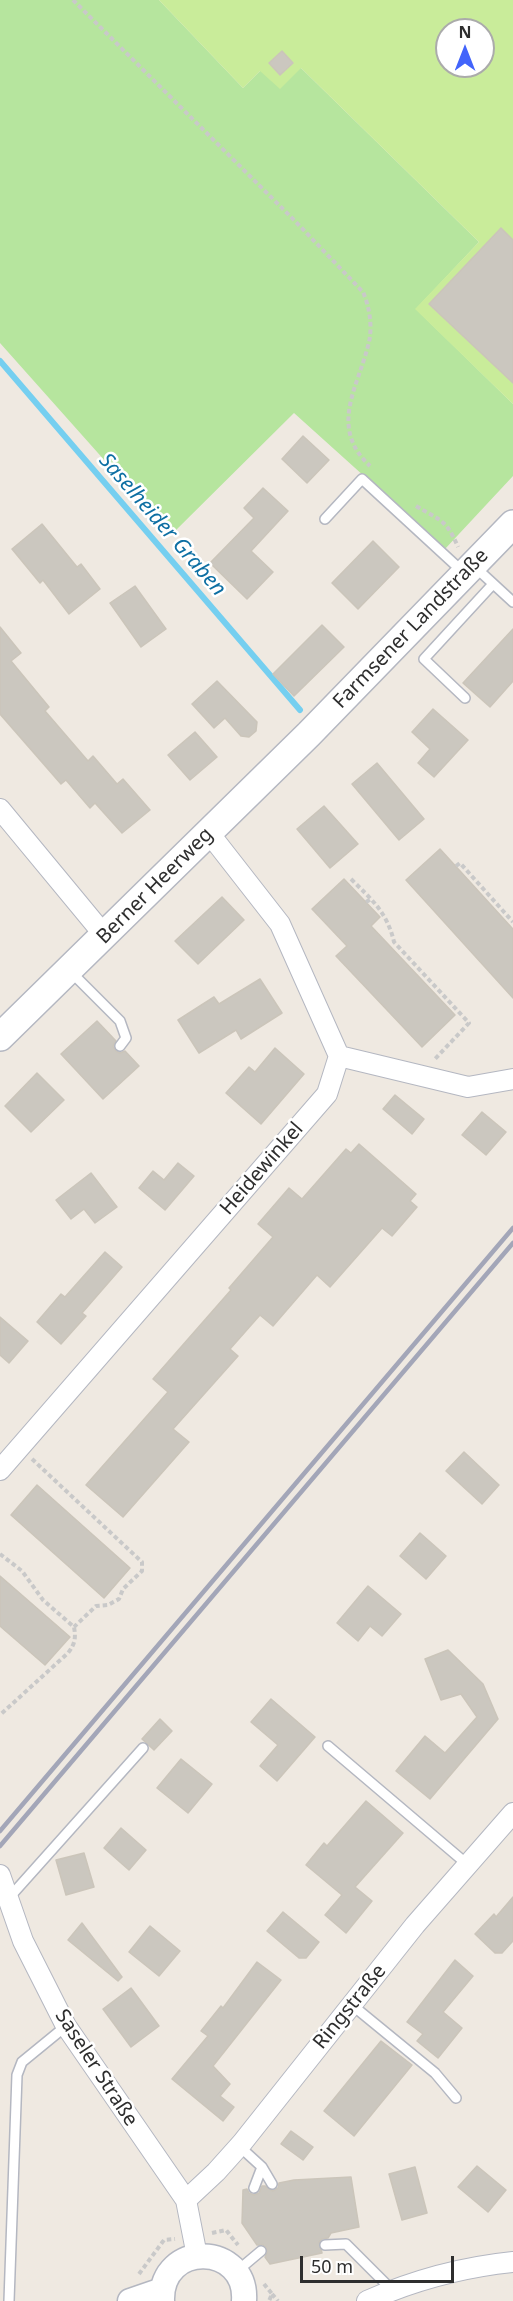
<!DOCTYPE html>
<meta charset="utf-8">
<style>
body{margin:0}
#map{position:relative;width:513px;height:2301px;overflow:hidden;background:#efe9e1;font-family:"Noto Sans",sans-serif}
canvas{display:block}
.north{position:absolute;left:435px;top:18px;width:60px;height:60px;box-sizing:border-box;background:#fff;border:2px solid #ababab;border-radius:50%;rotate:0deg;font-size:16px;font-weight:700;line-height:24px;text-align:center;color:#2e2e2e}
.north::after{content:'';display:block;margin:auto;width:21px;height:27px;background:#4264fb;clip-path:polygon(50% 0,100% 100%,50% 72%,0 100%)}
.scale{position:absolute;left:300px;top:2256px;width:154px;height:27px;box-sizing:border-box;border:3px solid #2e2e2e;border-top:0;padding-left:8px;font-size:18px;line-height:21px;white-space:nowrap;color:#2e2e2e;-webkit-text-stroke:4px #fff;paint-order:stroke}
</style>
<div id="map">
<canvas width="513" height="2301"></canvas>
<div class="north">N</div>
<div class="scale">50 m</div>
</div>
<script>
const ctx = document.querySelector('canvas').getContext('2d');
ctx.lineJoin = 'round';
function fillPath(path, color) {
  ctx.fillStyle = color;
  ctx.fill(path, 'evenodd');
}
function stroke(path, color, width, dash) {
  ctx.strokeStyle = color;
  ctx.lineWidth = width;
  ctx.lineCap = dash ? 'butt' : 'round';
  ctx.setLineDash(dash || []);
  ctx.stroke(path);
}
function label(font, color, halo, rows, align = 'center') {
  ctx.font = font + ' "Noto Sans",sans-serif';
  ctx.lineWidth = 5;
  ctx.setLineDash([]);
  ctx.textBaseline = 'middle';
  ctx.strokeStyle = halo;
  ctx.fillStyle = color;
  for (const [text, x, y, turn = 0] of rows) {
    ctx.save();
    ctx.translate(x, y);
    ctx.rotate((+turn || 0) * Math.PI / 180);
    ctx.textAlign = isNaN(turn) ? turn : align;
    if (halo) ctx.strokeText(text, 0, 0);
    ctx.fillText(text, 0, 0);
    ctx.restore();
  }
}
const green = new Path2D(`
 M0,0H159L243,88L260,71L301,68L479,242L416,309L513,404V476L445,549L294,413L171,535L0,343Z`);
const pitch = new Path2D(`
 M159,0H513V404L415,309L479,242L301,68L280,89L260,71L243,88ZM447,30H483V66H447Z`);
const stream = new Path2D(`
 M0,361L300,710`);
const building = new Path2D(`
 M282,51L293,63L280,75L269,63Z
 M501,228L513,240V383L429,304Z
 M303,436L329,460L307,483L282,459Z
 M263,488L288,511L251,551L273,572L247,599L210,563L254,518L244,508Z
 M42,524L77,567L81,564L100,589L69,614L43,580L40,583L12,549Z
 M373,541L399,567L358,609L332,583Z
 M135,586L166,629L141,647L110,603Z
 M322,625L344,647L294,696L273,674Z
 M0,627L21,653L11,661L49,707L45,711L88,761L93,756L117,784L123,779L150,810L122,833L95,803L90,808L66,780L61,784L0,714Z
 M513,629V681L490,707L463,683Z
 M217,681L257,722L256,731L249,737L241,736L225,718L214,728L192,704Z
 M433,709L468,740L434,777L418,763L430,749L412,732Z
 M195,732L217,757L190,780L168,755Z
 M377,763L424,819L399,840L352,784Z
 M324,806L358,844L330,868L297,829Z
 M440,849L513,929V998L406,880Z
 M344,879L380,917L371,926L455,1015L422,1047L336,956L347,946L312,909Z
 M222,897L244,920L198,964L175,941Z
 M260,979L282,1013L241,1039L236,1030L199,1053L178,1020L214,997L219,1004Z
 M97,1021L116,1041L113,1046L116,1051L120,1053L125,1051L139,1066L103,1099L61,1054Z
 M275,1048L304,1074L261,1124L226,1093L249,1067L255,1072Z
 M37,1073L64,1100L31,1132L5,1106Z
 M395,1095L424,1119L412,1134L383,1109Z
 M482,1112L506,1132L486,1155L462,1135Z
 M359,1144L416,1194L410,1201L417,1207L392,1236L382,1228L330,1287L317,1275L273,1326L260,1315L230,1349L238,1356L173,1429L189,1442L123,1517L86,1485L168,1392L153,1379L231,1290L229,1288L273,1237L258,1224L289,1188L302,1199L346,1149L351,1153Z
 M178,1163L194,1176L165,1210L139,1188L153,1171L164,1180Z
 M91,1173L117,1207L95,1223L84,1209L71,1219L56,1200Z
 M105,1252L122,1267L82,1313L86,1316L61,1344L37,1322L61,1294L65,1297Z
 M0,1317L28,1341L9,1363L0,1355Z
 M464,1452L499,1485L482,1504L446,1471Z
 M37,1485L130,1568L104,1598L11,1515Z
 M420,1533L446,1556L426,1579L400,1556Z
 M0,1576L70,1637L45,1665L0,1626Z
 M368,1586L401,1614L382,1636L370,1626L358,1641L337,1623Z
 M448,1650L483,1684L498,1719L430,1799L396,1771L425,1736L445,1753L477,1717L461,1694L441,1700L425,1659Z
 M271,1699L315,1737L277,1781L260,1766L278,1745L251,1722Z
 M160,1719L172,1731L154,1750L142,1739Z
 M181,1759L212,1784L188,1813L157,1788Z
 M366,1801L403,1833L355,1887L372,1901L346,1933L325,1915L342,1895L306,1865L324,1843L327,1846Z
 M121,1828L146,1850L129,1870L104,1848Z
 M84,1853L94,1887L66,1895L56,1860Z
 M513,1897V1941L502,1953H495L475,1934L494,1914L496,1917Z
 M283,1912L319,1942L306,1958H299L267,1931Z
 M82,1923L122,1977L118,1981L68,1940Z
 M150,1926L180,1951L159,1976L129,1952Z
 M455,1960L473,1976L443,2012L462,2028L438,2058L417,2041L423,2034L407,2022Z
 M257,1962L281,1980L213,2066L230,2084L220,2096L234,2107L223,2121L172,2079L208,2036L201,2031L221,2006L223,2008Z
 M131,1988L159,2026L131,2047L103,2009Z
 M381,2041L412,2065L354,2136L324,2111Z
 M291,2131L313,2147L303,2160L281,2144Z
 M477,2166L506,2190L488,2212L458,2187Z
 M415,2167L427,2213L402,2220L389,2174Z
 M351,2177L359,2227L331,2233L328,2238L322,2239L319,2242L322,2253L270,2264L265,2257L267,2253L266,2247L263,2245H257L242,2223L243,2190L247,2189L249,2193L254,2195L259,2193L262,2186H265L273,2191L278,2188L279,2183L294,2180Z`);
const path = new Path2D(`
 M73,0L295,221L363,292C370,308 373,329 368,346C357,389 329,428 370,466
 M416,506C441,521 446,519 458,547
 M456,866L460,863L513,922
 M351,879C372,900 387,912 394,942L469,1023L434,1060
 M366,902L371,899
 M32,1459L142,1562V1571L123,1589L119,1599L108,1605L96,1606L74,1627
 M0,1554L22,1571L43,1600L74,1627C76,1638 75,1644 68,1653L0,1715
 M212,2233L226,2230L238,2245
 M139,2274L164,2240L175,2239
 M264,2284L272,2294L269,2301
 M272,2294L278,2301`);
const service = new Path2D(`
 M325,519L362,479L463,572
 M475,567L513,602
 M465,698L424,659L493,584
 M71,972L120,1021L126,1038L120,1046
 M328,1746L468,1865
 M8,1899L143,1748
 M352,2005L435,2073L456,2098
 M239,2146L262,2167L272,2184
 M254,2188L262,2167
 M325,2245L346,2244L393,2291
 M236,2272L261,2251
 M9,2301L17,2075L22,2062L66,2026`);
const minor = new Path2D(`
 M0,809L105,936
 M339,1056L468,1087L513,1079
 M0,1470L327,1094L339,1056L280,924L209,833
 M0,1875L23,1941L66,2026L186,2200L197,2256
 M186,2200L216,2172L242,2143L415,1925L513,1813
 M367,2301C412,2281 464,2267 513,2262`);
const tertiary = new Path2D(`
 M130,2301L162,2290
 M162,2301C160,2240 248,2243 244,2301`);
const secondary = new Path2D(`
 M0,1037L309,734L513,524`);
const rail = new Path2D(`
 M0,1831L513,1228
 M0,1846L513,1243`);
const streetNames = [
 ["Farmsener Landstraße",411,629,-46],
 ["Berner Heerweg",155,886,-45],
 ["Heidewinkel",262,1169,-49],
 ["Ringstraße",350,2007,-51],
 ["Saseler Straße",96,2068,57]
];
const waterNames = [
 ["Saselheider Graben",162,525,49]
];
fillPath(green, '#b6e59e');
fillPath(pitch, '#c9ec9a');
stroke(stream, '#75cff0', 6);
fillPath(building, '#cbc7bf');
stroke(building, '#cbc5ba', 1.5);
stroke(service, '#b4b7c1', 12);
stroke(minor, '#b4b7c1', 22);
stroke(tertiary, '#b4b7c1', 27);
stroke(secondary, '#b4b7c1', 30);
stroke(path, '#c9c9c9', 4, [4.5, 3]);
stroke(service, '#fff', 9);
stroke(minor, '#fff', 20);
stroke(tertiary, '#fff', 24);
stroke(secondary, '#fff', 27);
stroke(rail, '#a3a6b8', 4.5);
label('20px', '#2e2e2e', '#fff', streetNames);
label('italic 21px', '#0d6fa3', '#fff', waterNames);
</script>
